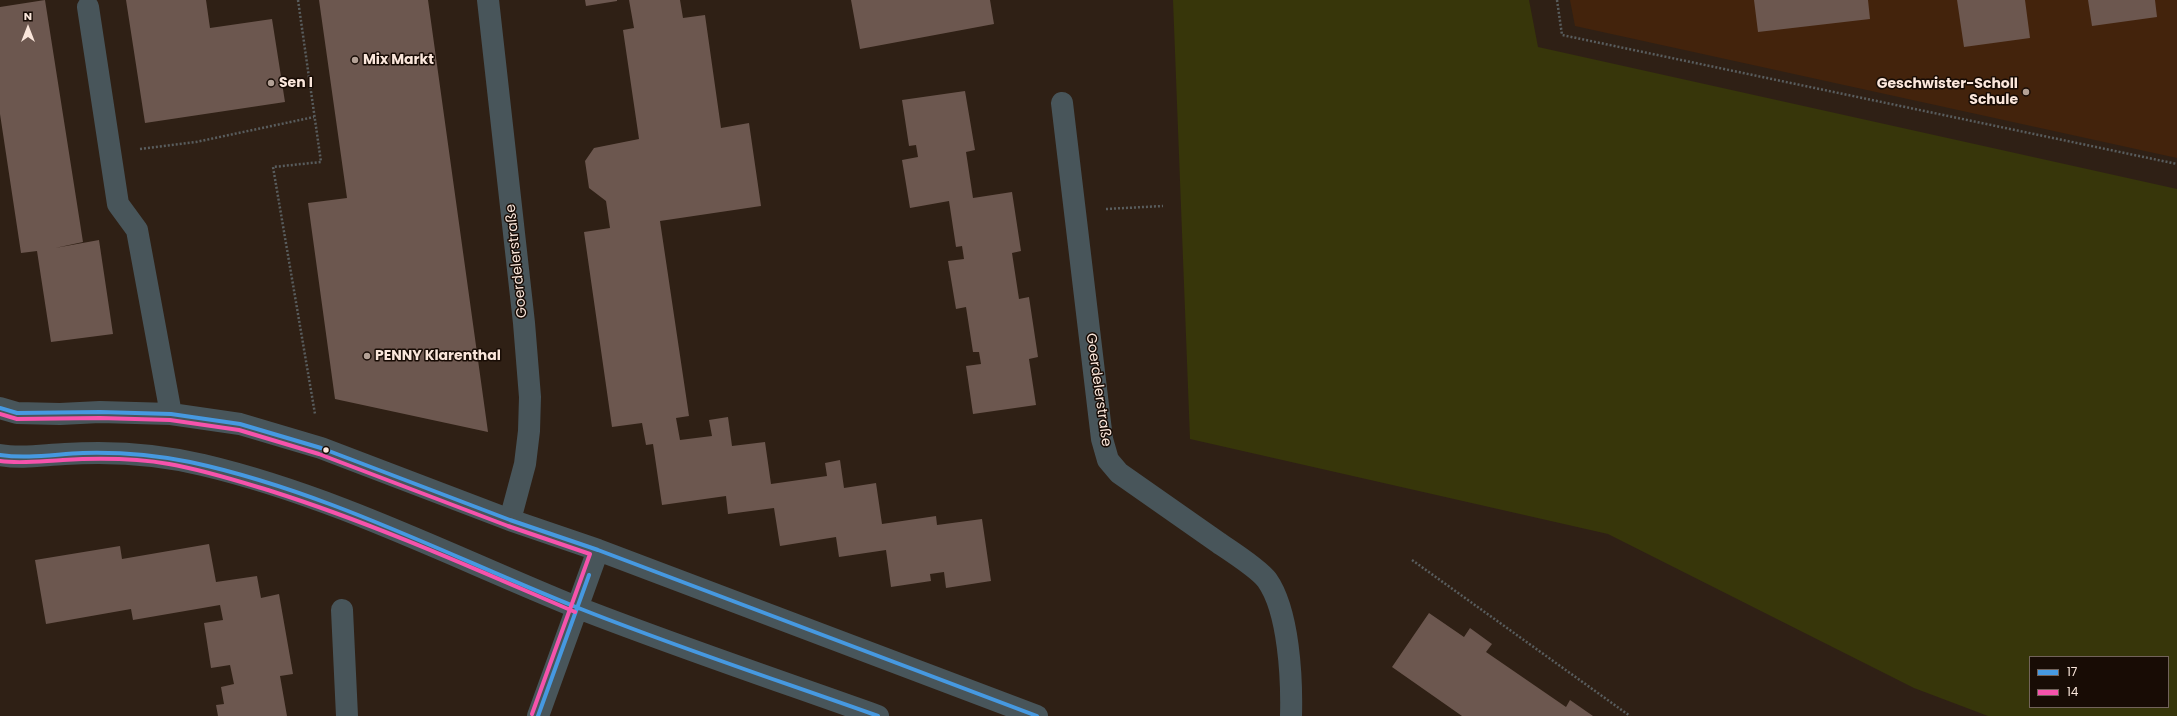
<!DOCTYPE html>
<meta charset="utf-8">
<style>
body{margin:0}
#map{position:relative;width:2177px;height:716px;overflow:hidden;background:#2f2015;font-family:Poppins,sans-serif}
canvas{display:block}
.legend{position:absolute;left:2029px;top:656px;width:140px;height:52px;box-sizing:border-box;background:#180c05;border:1px solid #72635b;margin:0;padding:5px 7px;list-style:none;font-size:12px;color:#fae6db}
.legend li{display:flex;align-items:center;gap:8px;height:20px}
.legend b{width:20px;border:1px solid #72635b}
.north{position:absolute;left:8px;top:8px;width:40px;height:40px;-webkit-text-stroke:3px #180c05;paint-order:stroke;rotate:0deg;font-size:11px;font-weight:700;line-height:16px;text-align:center;color:#fae6db}
.north::after{content:'';display:block;margin:auto;width:14px;height:18px;background:#fae6db;clip-path:polygon(50% 0,100% 100%,50% 72%,0 100%)}
</style>
<div id="map">
<canvas width="2177" height="716"></canvas>
<ul class="legend">
<li><b style="height:5px;background:#4699e1"></b>17</li>
<li><b style="height:5px;background:#f653ac"></b>14</li>
</ul>
<div class="north">N</div>
</div>
<script>
const ctx = document.querySelector('canvas').getContext('2d');
ctx.lineJoin = 'round';
function fillPath(path, color) {
  ctx.fillStyle = color;
  ctx.fill(path, 'evenodd');
}
function stroke(path, color, width, dash) {
  ctx.strokeStyle = color;
  ctx.lineWidth = width;
  ctx.lineCap = dash ? 'butt' : 'round';
  ctx.setLineDash(dash || []);
  ctx.stroke(path);
}
function label(font, color, halo, rows, align = 'center') {
  ctx.font = font + ' Poppins,sans-serif';
  ctx.lineWidth = 3;
  ctx.setLineDash([]);
  ctx.textBaseline = 'middle';
  ctx.strokeStyle = halo;
  ctx.fillStyle = color;
  for (const [text, x, y, turn = 0] of rows) {
    ctx.save();
    ctx.translate(x, y);
    ctx.rotate((+turn || 0) * Math.PI / 180);
    ctx.textAlign = isNaN(turn) ? turn : align;
    if (halo) ctx.strokeText(text, 0, 0);
    ctx.fillText(text, 0, 0);
    ctx.restore();
  }
}
const built = new Path2D(`
 M1570,0H2177V158L1575,26Z`);
const green = new Path2D(`
 M1173,0H1529L1538,47L2177,189V716H1988L1914,688L1608,534L1190,439ZM2030,657H2168V707H2030Z`);
const building = new Path2D(`
 M45,0L83,242L55,248L99,240L113,334L51,342L37,251L21,253L0,114V7Z
 M126,0H206L210,28L272,19L285,102L145,123Z
 M319,0H428L488,432L335,399L308,203L347,198Z
 M585,0H617V1L586,6Z
 M629,0H680L683,18L705,15L721,128L749,123L761,206L660,221L689,416L676,418L680,440L712,436L709,420L728,417L732,446L765,442L771,484L827,476L825,463L840,460L844,488L876,483L882,524L936,516L937,525L982,519L991,581L946,588L944,572L930,574L931,581L891,587L886,550L839,557L836,537L780,546L774,508L728,514L726,496L662,505L653,444L646,445L642,423L612,427L584,232L610,228L606,201L589,188L585,161L594,148L639,139L623,30L634,28Z
 M851,0H990L994,24L860,49Z
 M1754,0H1868L1870,19L1758,32Z
 M1957,0H2025L2030,38L1964,47Z
 M2088,0H2155L2157,17L2092,26Z
 M965,91L975,150L966,152L973,198L1012,192L1021,251L1012,253L1019,299L1029,297L1038,357L1029,359L1036,405L973,414L966,366L981,364L979,352H973L966,307L956,309L948,261L964,259L962,246L956,247L949,201L910,208L902,160L918,157L916,145L909,146L902,100Z
 M209,544L216,582L257,576L261,598L279,594L293,674L280,676L287,716H218L216,705L224,704L221,687L234,684L230,665L211,668L204,623L223,620L220,605L133,620L131,609L46,624L35,560L120,546L122,559Z
 M1429,613L1464,637L1470,628L1492,644L1486,652L1566,707L1570,700L1593,716H1462L1392,667Z`);
const path = new Path2D(`
 M298,0L321,162L273,167L315,414
 M1557,0L1562,35L2177,164
 M140,149L196,142L314,117
 M1106,209L1163,206
 M1412,560L1630,716`);
const minor = new Path2D(`
 M488,0L524,323L530,397L529,431L525,464L510,520
 M88,7L118,204L137,230L171,414
 M1062,103L1102,439L1108,460L1119,473C1152,496 1186,520 1219,543C1231,551 1259,569 1267,580C1289,611 1292,679 1291,716
 M0,408L17,413L60,414L100,412L171,414L240,424L321,448L510,520L598,550L1037,716
 M0,455C22,459 43,455 65,454C111,451 158,454 203,465C334,496 453,557 576,607C676,646 777,680 878,716
 M342,610L347,716
 M538,716L598,550`);
const bus1 = new Path2D(`
 M0,408L17,413L100,412L171,414L240,424L321,448L510,520L598,550L1037,716
 M0,455C28,459 56,454 83,453C119,452 155,455 190,462C325,491 449,556 576,607C676,647 777,680 878,716
 M538,716L589,575`);
const bus2 = new Path2D(`
 M0,414L17,419L100,418L170,420L239,430L319,454L508,526L590,554L532,714
 M0,461C21,464 42,461 63,460C98,458 134,458 169,464C204,470 238,481 271,491C375,524 475,569 575,612`);
const markers = [
 [355,60,4,"#b3a196"],
 [271,83,4,"#b3a196"],
 [2026,92,4,"#b3a196"],
 [367,356,4,"#b3a196"],
 [326,450,3.5,"#fae6db"]
];
const poiNames = [
 ["Mix Markt",363,60],
 ["Sen I",279,83],
 ["Geschwister-Scholl",2018,84,"right"],
 ["Schule",2018,100,"right"],
 ["PENNY Klarenthal",375,356]
];
const streetNames = [
 ["Goerdelerstraße",517,261,-96],
 ["Goerdelerstraße",1098,390,82]
];
fillPath(built, '#43230c');
fillPath(green, '#37360a');
fillPath(building, '#6c574f');
stroke(path, '#595d5e', 2.5, [2, 2]);
stroke(minor, '#48555a', 22);
stroke(bus1, '#4699e1', 4);
stroke(bus2, '#f653ac', 4);
for (const [x, y, r, color] of markers) {
  const dot = new Path2D();
  dot.arc(x, y, r, 0, 2 * Math.PI);
  ctx.fillStyle = color;
  ctx.fill(dot);
  stroke(dot, '#180c05', 1.5);
}
label('bold 14px', '#fae6db', '#180c05', poiNames, 'left');
label('14px', '#fae6db', '#180c05', streetNames);
</script>
